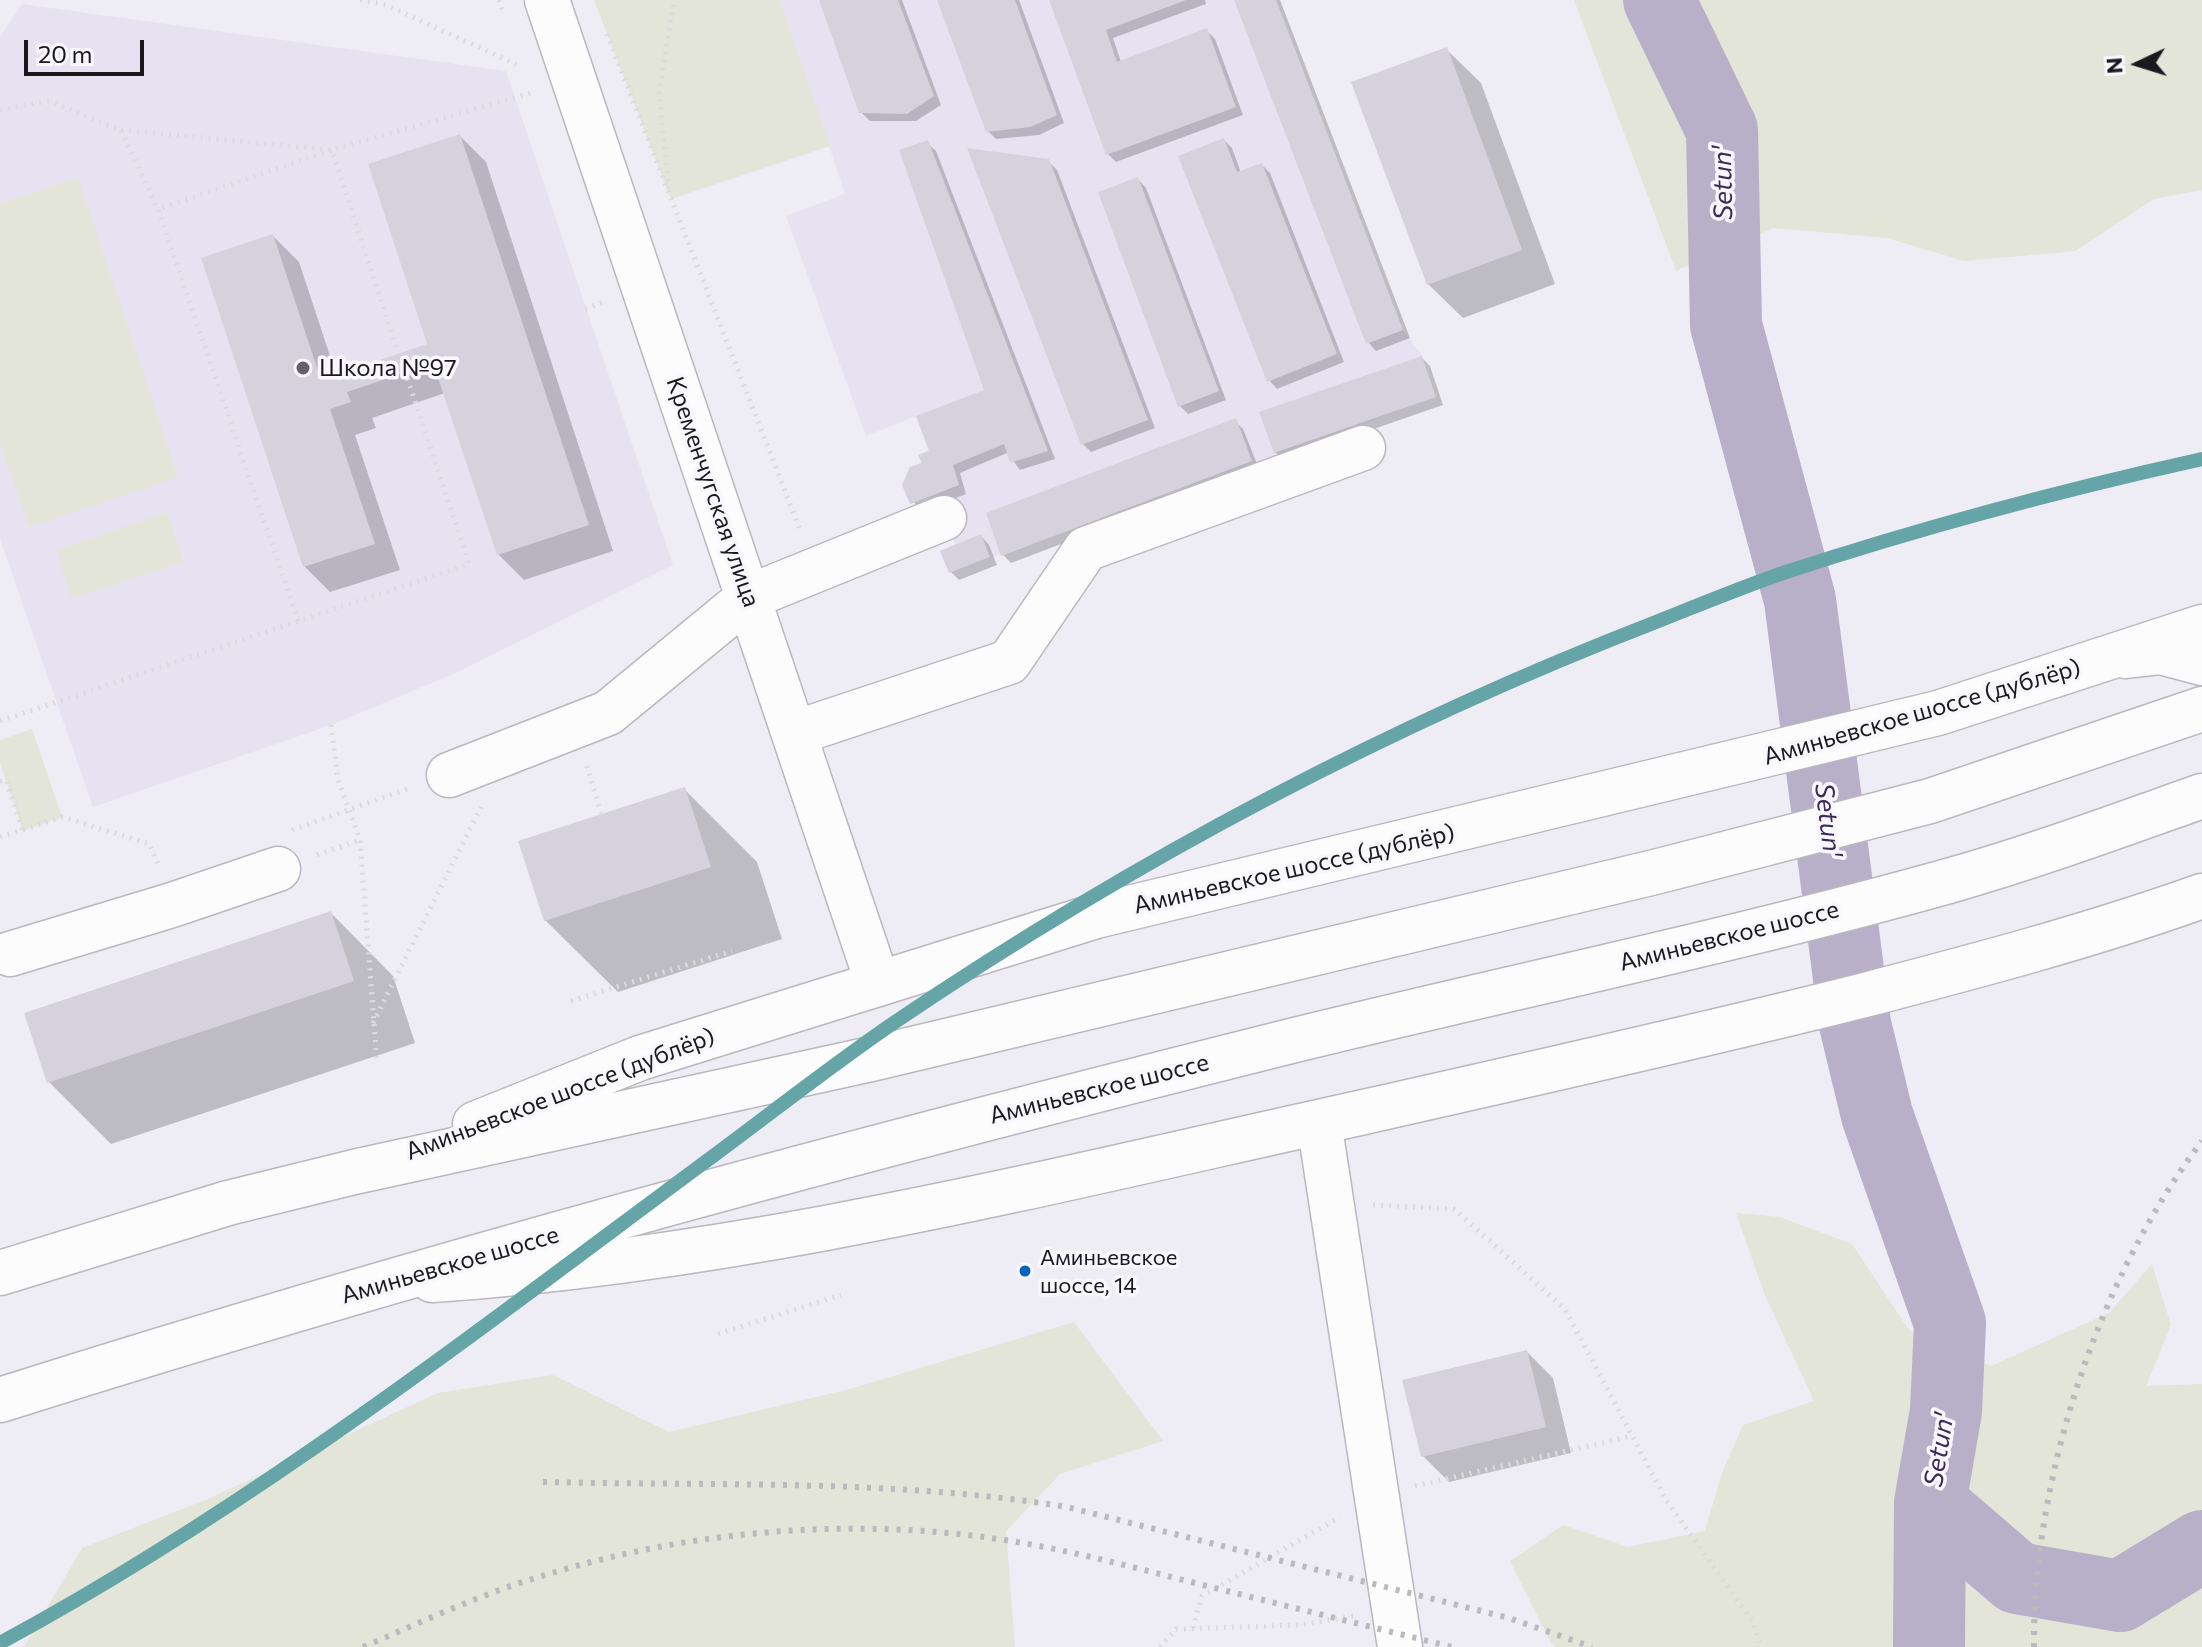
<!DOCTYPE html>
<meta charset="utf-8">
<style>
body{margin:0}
#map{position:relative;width:2202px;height:1647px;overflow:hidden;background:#eeecf4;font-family:Commissioner,sans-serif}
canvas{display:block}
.north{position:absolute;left:2098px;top:24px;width:80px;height:80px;-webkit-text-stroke:6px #f9f7fe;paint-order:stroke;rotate:266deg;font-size:22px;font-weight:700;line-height:32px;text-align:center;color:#1b191e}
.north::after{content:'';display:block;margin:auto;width:28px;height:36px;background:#1b191e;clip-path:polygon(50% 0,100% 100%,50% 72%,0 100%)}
.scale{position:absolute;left:24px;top:40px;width:120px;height:36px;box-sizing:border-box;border:4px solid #1b191e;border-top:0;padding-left:10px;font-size:24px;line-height:28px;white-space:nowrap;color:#1b191e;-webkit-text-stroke:6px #f9f7fe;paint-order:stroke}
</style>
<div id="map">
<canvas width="2202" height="1647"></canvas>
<div class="north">N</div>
<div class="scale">20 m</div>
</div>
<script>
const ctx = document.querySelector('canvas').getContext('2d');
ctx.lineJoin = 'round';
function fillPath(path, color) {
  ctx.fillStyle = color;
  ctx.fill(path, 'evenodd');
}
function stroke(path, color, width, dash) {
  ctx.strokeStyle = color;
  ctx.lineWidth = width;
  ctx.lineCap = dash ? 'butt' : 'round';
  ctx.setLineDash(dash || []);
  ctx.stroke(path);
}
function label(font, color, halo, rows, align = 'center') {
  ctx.font = font + ' Commissioner,sans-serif';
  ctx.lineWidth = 7;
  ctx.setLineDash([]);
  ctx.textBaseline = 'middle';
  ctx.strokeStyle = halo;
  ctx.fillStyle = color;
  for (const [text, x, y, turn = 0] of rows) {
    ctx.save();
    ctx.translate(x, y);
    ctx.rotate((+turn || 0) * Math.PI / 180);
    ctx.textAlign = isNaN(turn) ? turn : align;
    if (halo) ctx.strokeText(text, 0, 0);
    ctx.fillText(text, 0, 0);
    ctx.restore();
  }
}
const built = new Path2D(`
 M780,0H1276L1403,330L1422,356L1436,397L949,573L940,551L955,544L935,496L910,504L902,485L910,467L921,463L918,455L929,450L916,416L866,436L786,216L845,194Z
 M22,4L506,71L673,565L458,672L331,725L93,807L0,539V37Z`);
const green = new Path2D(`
 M594,0H780L830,146L671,199Z
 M1574,0H2202V190L2154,199L2075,251L1964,261L1887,238L1773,228L1676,271Z
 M78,178L178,477L29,527L0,442V204Z
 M167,512L184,562L72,599L56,550Z
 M32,729L62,817L23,831L0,763V740Z
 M1736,1213L1779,1217L1852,1244L1909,1330L1991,1366L2109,1313L2152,1264L2171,1325L2146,1386L2202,1384V1647H1556L1551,1643L1510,1561L1563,1525L1628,1547L1705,1531L1722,1473L1743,1425L1814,1401L1764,1293Z
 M1074,1322L1163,1441L1060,1474L1006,1531L1015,1647H24L82,1548L208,1499L438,1393L553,1375L669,1432L850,1389Z`);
const shadow = new Path2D(`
 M821,0H902L941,105L916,121H870L861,112Z
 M939,0H1019L1064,123L1039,135L996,139L988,131Z
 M1051,0H1205L1206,4L1113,38L1121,62L1207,31L1215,39L1243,115L1116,162L1107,153Z
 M1236,0H1280L1410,338L1376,351L1368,342Z
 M1446,49L1481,83L1555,284L1463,318L1428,284Z
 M460,136L486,162L613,551L524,580L498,554L445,393L372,418L376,428L355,435L400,570L330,592L304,566L273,236L299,262L334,368L338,366L345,374L430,346Z
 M1224,140L1232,148L1241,173L1262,165L1270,173L1344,362L1277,389L1269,380Z
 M927,143L936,151L1055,459L1020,470L1007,453L960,473L966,494L920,512L904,485L986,391Z
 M1048,161L1057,170L1155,428L1091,452L1083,444Z
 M1138,179L1146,188L1226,400L1188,414L1180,406Z
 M1422,358L1430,366L1443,405L1284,460L1275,452Z
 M1235,421L1243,429L1259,469L1011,563L1003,555Z
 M981,536L989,545L997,565L959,580L951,572L942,552Z
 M684,789L757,862L782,939L618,992L545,920Z
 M331,913L393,976L415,1043L111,1144L49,1082Z
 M1527,1352L1553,1378L1571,1453L1449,1482L1423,1456Z`);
const river = new Path2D(`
 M1659,0L1722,130L1726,325L1800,600L1855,1024L1877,1115L1950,1323L1946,1411L1930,1503L1929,1647
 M1930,1503L2017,1578L2120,1596L2202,1546`);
const building = new Path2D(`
 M819,0H898L934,96L907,114L859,113Z
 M937,0H1015L1057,115L1030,127L986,132Z
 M1049,0H1186L1106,30L1117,62L1207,28L1236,107L1106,155Z
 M1234,0H1276L1403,330L1366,344Z
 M1447,47L1522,250L1427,285L1351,82Z
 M460,134L589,525L497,555L433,363L347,392L351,402L330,409L375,544L303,567L201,258L273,234L318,371L339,364L341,373L427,344L368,164Z
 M1224,138L1237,172L1262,163L1337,354L1267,382L1178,156Z
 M928,140L1048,451L1010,463L1004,444L953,465L959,485L910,504L902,485L910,467L922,463L918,455L929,451L916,416L984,390L899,150Z
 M967,148L1049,159L1148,420L1081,445Z
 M1138,177L1219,391L1178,407L1098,192Z
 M1422,356L1436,397L1274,453L1259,412Z
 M1236,418L1252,461L1001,556L986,513Z
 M981,534L990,557L949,573L940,551Z
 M685,787L711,867L544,921L518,841Z
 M331,911L354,981L47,1083L24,1013Z
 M1527,1350L1546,1427L1421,1457L1402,1380Z`);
const path = new Path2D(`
 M360,0L386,5L522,67
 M499,0L503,11
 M607,34L801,532
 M0,110L48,101L121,130L158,209
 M121,130L332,150L531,93
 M669,189L659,94L674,0
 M585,309L603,302
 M298,621L158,209L332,150L398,353
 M0,721L469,564L406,374
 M331,725L338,779L360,840L377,1062
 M587,766L601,814
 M0,781L6,780L23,831
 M292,830L410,788
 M0,837L62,817L150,844L159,867
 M317,855L360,840
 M571,1001L732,951
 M373,1023L481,807
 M1373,1205L1454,1209L1565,1309L1666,1500L1753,1622L1761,1647
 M718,1334L841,1295
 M1415,1486L1632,1436
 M1193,1628L1202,1596L1340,1517
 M1160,1647L1176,1629L1299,1625L1354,1616`);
const minor = new Path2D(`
 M547,0L878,984
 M2126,656L2161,652L2202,663
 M795,733L1009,662L1086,549L1363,448
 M449,775L608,713L749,597L944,518
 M10,954L172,905L278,869
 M1319,1122L1400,1647
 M432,1280C745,1259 1051,1181 1355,1114C1524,1076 1693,1038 1861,996C1976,966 2090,936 2202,896`);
const major = new Path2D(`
 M475,1124L640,1058L1096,916L1938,713L2202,627
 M0,1273L228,1203L354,1172L871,1059L1655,872L1930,801L2202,709
 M0,1400C423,1266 852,1151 1283,1043C1505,988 1731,942 1952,880C2036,856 2120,825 2202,796`);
const rail = new Path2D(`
 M543,1482C717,1486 895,1479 1067,1507L1509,1618L1592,1647
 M363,1647C417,1624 470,1599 526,1581C676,1532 842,1516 998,1539C1066,1549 1132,1567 1199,1584C1283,1605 1367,1626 1452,1647
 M2034,1647C2033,1476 2099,1277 2202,1141`);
const metro1 = new Path2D(`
 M0,1643C250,1508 473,1334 701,1165C765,1118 829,1067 895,1022C1133,861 1387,726 1656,622C1699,605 1742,587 1786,572C1923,527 2062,490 2202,459`);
const markers = [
 [303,368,8,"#656369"],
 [1025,1271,7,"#0065bd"]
];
const busNames = [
 ["Аминьевское",1040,1258],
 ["шоссе, 14",1040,1286]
];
const poiNames = [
 ["Школа №97",319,368]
];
const streetNames = [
 ["Кременчугская улица",713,492,71],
 ["Аминьевское шоссе (дублёр)",1922,712,-16],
 ["Аминьевское шоссе (дублёр)",1294,869,-13],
 ["Аминьевское шоссе",1729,936,-14],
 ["Аминьевское шоссе",1099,1089,-14],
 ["Аминьевское шоссе (дублёр)",560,1094,-21],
 ["Аминьевское шоссе",450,1265,-16]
];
const waterNames = [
 ["Setun'",1723,183,-91],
 ["Setun'",1828,820,83],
 ["Setun'",1939,1450,-81]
];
fillPath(built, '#e7e2f2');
fillPath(green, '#e2e5d8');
fillPath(shadow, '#0003');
stroke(river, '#b8afc9', 72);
fillPath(building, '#d6d2dd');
stroke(minor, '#bab8be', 47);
stroke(major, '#bab8be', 47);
stroke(path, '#dbdbdd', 5, [2, 6]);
stroke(minor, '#fcfcfd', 44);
stroke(major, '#fcfcfd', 44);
stroke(rail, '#bababc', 6, [4, 8]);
stroke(metro1, '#65a4a7', 14);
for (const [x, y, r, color] of markers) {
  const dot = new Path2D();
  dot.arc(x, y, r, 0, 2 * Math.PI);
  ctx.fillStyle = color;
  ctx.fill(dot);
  stroke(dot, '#f9f7fe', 3);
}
label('22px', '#1b191e', '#f9f7fe', busNames, 'left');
label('24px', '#1b191e', '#f9f7fe', poiNames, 'left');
label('24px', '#1b191e', '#f9f7fe', streetNames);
label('italic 26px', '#3d2a57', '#f9f7fe', waterNames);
</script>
